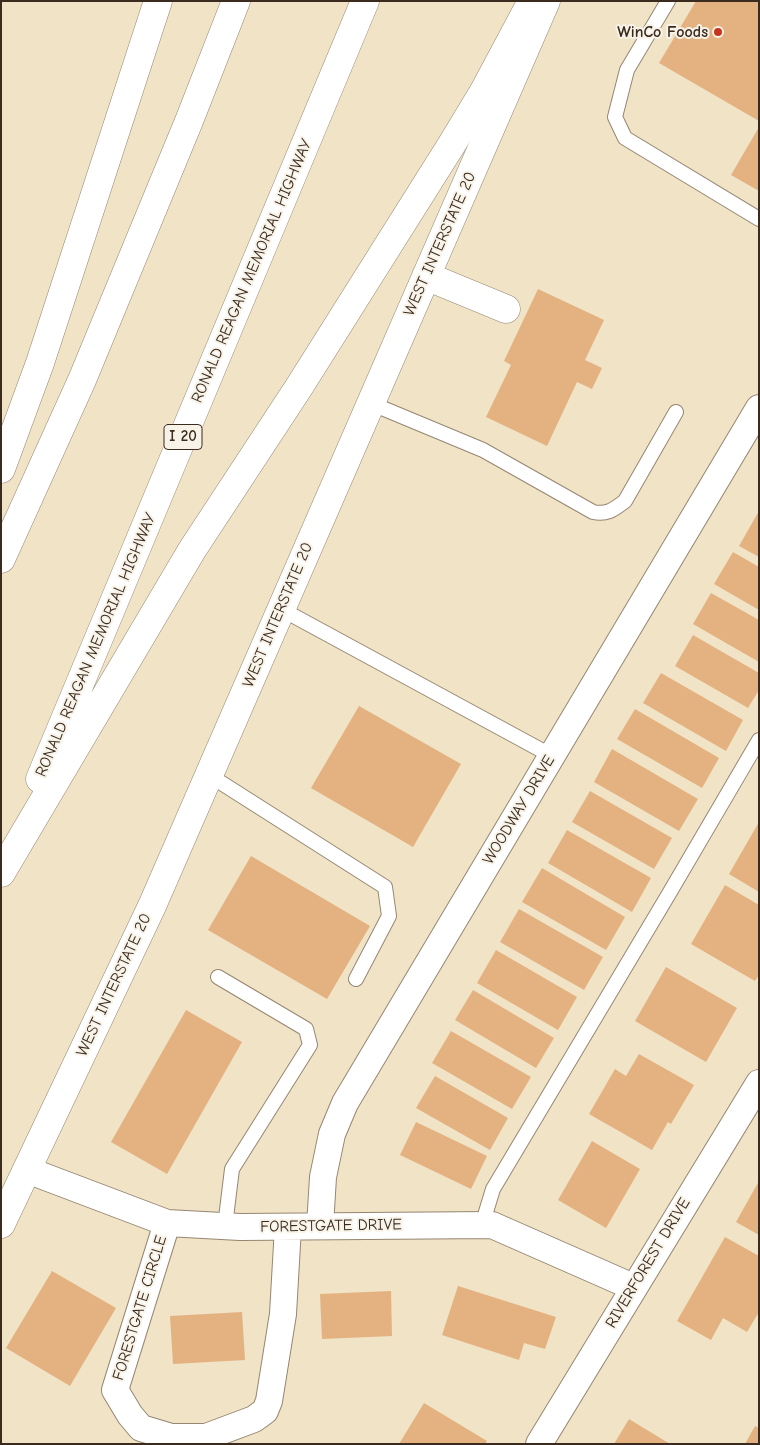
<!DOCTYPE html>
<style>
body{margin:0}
#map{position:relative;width:760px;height:1445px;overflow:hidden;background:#f0e3c6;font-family:"Comic Neue",sans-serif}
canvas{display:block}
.frame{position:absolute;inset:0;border:2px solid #3b2a1e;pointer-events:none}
</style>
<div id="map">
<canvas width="760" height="1445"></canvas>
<div class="frame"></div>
</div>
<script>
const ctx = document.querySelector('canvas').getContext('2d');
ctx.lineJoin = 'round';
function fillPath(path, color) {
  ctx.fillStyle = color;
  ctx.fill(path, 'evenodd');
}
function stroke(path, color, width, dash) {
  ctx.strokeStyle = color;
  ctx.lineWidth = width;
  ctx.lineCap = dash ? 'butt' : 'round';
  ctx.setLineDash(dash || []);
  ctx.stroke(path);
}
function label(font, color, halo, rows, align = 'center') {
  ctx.font = font + ' "Comic Neue",sans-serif';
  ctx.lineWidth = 4;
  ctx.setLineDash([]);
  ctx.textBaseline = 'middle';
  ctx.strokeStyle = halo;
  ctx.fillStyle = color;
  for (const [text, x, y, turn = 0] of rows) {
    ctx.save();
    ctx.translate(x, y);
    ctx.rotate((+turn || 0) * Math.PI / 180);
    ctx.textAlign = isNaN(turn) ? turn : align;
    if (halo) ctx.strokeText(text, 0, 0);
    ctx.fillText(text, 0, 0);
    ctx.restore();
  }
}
const building = new Path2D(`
 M696,1H759V121L659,63Z
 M759,127V191L731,175Z
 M538,289L604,320L585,360L602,368L592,389L577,382L547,446L486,417L511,365L504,361Z
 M759,511V557L739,546Z
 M733,552L759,567V610L714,584Z
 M711,593L759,620V662L693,624Z
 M693,635L759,673V690L748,708L675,666Z
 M661,673L743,720L726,751L643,703Z
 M359,706L461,764L413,847L311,788Z
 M635,709L719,758L702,788L617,739Z
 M612,749L698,799L679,831L594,782Z
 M590,791L672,838L654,869L572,822Z
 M759,822V892L729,874Z
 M567,830L651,878L632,912L548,863Z
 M251,856L370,926L327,999L208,930Z
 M542,868L625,917L606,950L522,902Z
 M725,885L759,905V975L755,981L691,944Z
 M519,909L603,957L584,990L500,942Z
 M496,950L577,997L558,1030L477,983Z
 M666,967L737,1008L706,1062L635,1021Z
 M473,990L554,1038L536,1068L455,1020Z
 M186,1010L242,1042L167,1174L111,1142Z
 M451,1031L531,1077L512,1109L432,1063Z
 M639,1054L694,1085L671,1124L668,1122L652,1150L589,1114L615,1069L626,1076Z
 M435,1076L508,1118L490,1150L416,1108Z
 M416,1122L487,1156L471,1189L400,1155Z
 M592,1141L640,1169L606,1228L558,1200Z
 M759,1181V1235L736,1222Z
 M725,1237L759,1256V1312L747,1332L723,1318L711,1340L677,1321Z
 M52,1271L116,1308L70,1386L6,1348Z
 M458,1286L556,1317L545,1349L524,1343L519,1360L442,1335Z
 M391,1291L392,1336L322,1339L320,1294Z
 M242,1312L245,1360L173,1364L170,1316Z
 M424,1403L487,1441L485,1444H399Z
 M629,1419L670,1444H614Z
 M755,1426L759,1428V1444H745Z`);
const lane = new Path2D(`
 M668,1L627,70L615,117L625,138L759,219
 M370,403L483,450L593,512C608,515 614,509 625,501L676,412
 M281,609L552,756
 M209,775L385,887L389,916L356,979
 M218,977L306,1029L310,1045L232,1169L225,1226
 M482,1225L493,1189L670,892L759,740`);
const street = new Path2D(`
 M27,1170L167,1223L240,1227L492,1225L633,1287
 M167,1223L115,1390L130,1415L141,1428L171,1437H206L254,1419L265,1411L269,1401L283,1314L288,1227
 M320,1226L323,1177L332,1134L345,1103L759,408
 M539,1444L759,1083`);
const secondary = new Path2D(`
 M426,276L506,309
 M1,1224L152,906L546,1`);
const highway = new Path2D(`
 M1,469L40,363L158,1
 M1,559L82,380L189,121L236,1
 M40,779L365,1
 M1,873L192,550L299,387L452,144L484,91L532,1`);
const markers = [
 [718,32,5,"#c8321e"]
];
const shields = [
 [183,437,38]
];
const shieldNames = [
 ["I 20",183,437]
];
const poiNames = [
 ["WinCo Foods",708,32]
];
const streetNames = [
 ["WEST INTERSTATE 20",440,244,-66],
 ["RONALD REAGAN MEMORIAL HIGHWAY",252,271,-67],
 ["WEST INTERSTATE 20",278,615,-67],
 ["RONALD REAGAN MEMORIAL HIGHWAY",96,645,-67],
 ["WOODWAY DRIVE",519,810,-59],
 ["WEST INTERSTATE 20",114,985,-65],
 ["FORESTGATE DRIVE",331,1226,-1],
 ["RIVERFOREST DRIVE",648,1263,-59],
 ["FORESTGATE CIRCLE",140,1308,-73]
];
fillPath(building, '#e4b281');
stroke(lane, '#968672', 16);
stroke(street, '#968672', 28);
stroke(secondary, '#968672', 29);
stroke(highway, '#968672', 29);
stroke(lane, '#fff', 14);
stroke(street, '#fff', 26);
stroke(secondary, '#fff', 28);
stroke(highway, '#fff', 28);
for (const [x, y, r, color] of markers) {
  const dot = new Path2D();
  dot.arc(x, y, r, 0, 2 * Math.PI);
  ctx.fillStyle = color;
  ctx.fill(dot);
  stroke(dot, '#f7f3e8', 2);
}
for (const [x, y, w] of shields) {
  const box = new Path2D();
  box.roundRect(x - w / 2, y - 12.5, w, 25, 4);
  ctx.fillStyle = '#f7f3e8';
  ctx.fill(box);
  stroke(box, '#3b2a1e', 1);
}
label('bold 15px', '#3b2a1e', null, shieldNames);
label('bold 16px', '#3b2a1e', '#f7f3e8', poiNames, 'right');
label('16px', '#3b2a1e', '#f7f3e8', streetNames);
</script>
